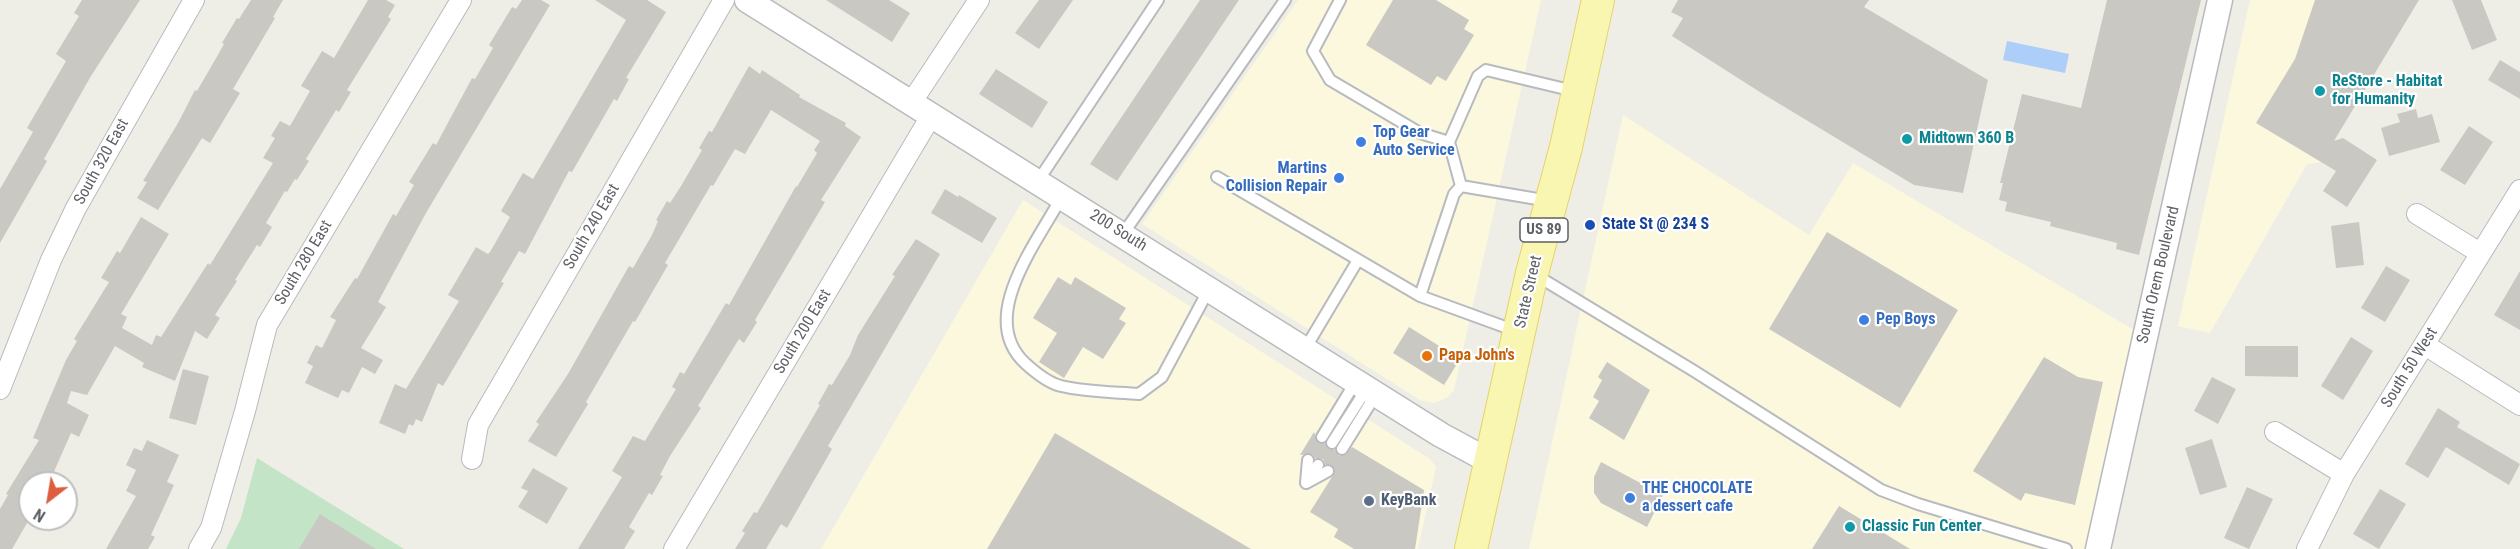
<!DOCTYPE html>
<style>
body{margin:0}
#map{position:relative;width:2520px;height:549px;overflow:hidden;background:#efeee6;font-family:"Roboto Condensed",sans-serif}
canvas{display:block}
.north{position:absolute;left:18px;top:471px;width:60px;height:60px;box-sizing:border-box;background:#fff;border:2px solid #bebfc1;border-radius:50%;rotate:211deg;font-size:16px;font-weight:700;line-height:24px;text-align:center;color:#5d6065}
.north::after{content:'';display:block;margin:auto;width:21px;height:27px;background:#dc5e3e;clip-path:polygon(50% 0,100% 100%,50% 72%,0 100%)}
</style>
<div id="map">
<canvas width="2520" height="549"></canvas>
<div class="north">N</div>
</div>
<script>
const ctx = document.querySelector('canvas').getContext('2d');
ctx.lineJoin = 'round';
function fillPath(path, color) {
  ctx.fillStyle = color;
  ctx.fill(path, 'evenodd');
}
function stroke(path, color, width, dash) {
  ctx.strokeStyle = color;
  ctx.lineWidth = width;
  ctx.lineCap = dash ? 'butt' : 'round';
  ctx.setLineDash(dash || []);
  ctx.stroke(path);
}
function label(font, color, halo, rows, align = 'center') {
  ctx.font = font + ' "Roboto Condensed",sans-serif';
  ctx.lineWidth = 4.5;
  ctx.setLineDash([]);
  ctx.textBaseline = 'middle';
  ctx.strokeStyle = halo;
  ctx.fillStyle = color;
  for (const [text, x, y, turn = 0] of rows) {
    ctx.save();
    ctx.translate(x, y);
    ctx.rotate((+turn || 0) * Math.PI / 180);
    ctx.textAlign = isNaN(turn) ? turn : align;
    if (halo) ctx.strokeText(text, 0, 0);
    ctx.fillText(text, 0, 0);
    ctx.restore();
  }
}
const commercial = new Path2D(`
 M1298,0H1541L1454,390L1448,397L1434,403L1420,400L1142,224Z
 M2250,0H2419L2321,162L2307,164L2210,333L2178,326Z
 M1623,115L1809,235L1853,163L2134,330L2085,549H1529Z
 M1023,200L1430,459L1436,467L1418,549H821Z`);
const green = new Path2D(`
 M257,458L404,549H226L241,518Z`);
const water = new Path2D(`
 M2007,41L2069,54L2065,73L2003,60Z`);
const building = new Path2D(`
 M82,0H140L91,76L44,159L47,161L0,243V189L33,132L27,128L66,61L56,54L79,16L74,13Z
 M251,0H283L273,17L275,18L233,89L240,93L210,143L202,138L158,210L137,198L147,182L143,181L178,123L195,90L197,91L215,60L224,44L222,43L237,18L239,19Z
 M368,0H386L395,5L388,17L391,19L347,90L351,92L339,112L336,110L306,159L309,161L297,180L295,179L287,192L285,191L266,223L272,227L260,247L257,245L235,280L237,281L215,315L220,318L207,339L195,331L175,381L142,367L144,363L115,346L87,395L71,391L67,403L89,415L79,437L71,433L49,483H30V518L12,549H0V509L8,495L6,494L39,440L33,438L66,360L77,341L74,339L109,282L101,278L117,251L120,253L141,217L169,234L121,314L127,317L122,328L152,345L156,335L161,337L208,263L210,265L273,163L263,158L275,138L271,136L280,121L290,126L310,91L301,86L322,51L334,58Z
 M522,0H541L550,5L426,213L378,302L386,307L361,348L383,360L375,374L362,367L349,393L342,390L338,398L305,383L313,366L307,363L316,345L322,348L336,320L330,317L355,278L357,279L393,214L396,216L414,185L409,182L433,143L436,145L472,78L475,79L493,48L489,45L512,7L516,9Z
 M595,0H647L666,12L626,78L629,79L617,101L614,99L572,172L569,171L525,254L519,251L501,282L504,283L443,386L438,383L422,422L416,419L413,426L409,424L405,434L379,423L395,384L406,389L459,301L448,295L476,247L488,254L490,252L510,217L501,211L523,173L533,179L626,20Z
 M826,0H889L910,13L892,42Z
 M1039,0H1073L1039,49L1015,33Z
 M1200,0H1239L1117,181L1090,164Z
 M1393,0H1436L1469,20L1464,29L1474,35L1446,81L1437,76L1431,85L1366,45Z
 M1678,0H1869L1864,7L1988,80L1963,193L1914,185L1763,94L1672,36L1683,18L1671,12Z
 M2107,0H2201L2139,255L2116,249L2117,243L2050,226L2051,222L2005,211L2007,202L1999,200L2003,183H2000L2022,94L2081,108Z
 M2315,0H2419L2334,141L2343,138L2377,160L2347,207L2323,191L2336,171L2256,123L2295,59Z
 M2452,0H2481L2497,40L2472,50Z
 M2500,60L2520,72V99L2488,80Z
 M749,66L760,74L762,70L800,95L799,97L846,123L845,126L861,137L821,200L825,202L755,320L757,322L744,343L739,339L698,406L701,408L670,456L660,475L663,476L652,495L649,493L629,527L635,531L624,549H578L622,477L612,471L633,436L645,441L676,389L672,387L680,372L684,374L726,303L729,305L796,186L797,187L817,153L814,150L820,141L771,110L745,154L735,149L713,186L711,185L665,263L668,265L635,322L633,321L586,402L588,404L556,457L528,441L539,424L536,422L568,374L629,266L633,268L652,235L658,221L656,220L667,201L670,203L681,186L702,150L699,148L709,131L712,132Z
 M996,69L1048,102L1032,128L979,94Z
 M2416,109L2418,118L2432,114L2440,142L2389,156L2381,128L2400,122L2397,114Z
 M2469,126L2493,142L2465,185L2440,170Z
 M945,189L958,197L959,195L997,218L982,243L931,213Z
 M2359,222L2364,265L2336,268L2331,226Z
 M1827,232L1958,310L1900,408L1769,329Z
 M916,239L940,254L828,446L832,449L787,528L781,524L766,549H735L745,533L742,531L754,512L757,513L820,405L818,404L829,384L832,385L850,355L858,335L895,276L892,275Z
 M2386,266L2410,280L2385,322L2361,308Z
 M2520,271V330L2494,315Z
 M1058,277L1071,285L1075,277L1126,308L1119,319L1126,323L1103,359L1083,347L1064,378L1039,362L1057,333L1033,318Z
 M1409,327L1460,359L1444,385L1393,353Z
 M2351,337L2373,351L2343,400L2321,386Z
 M2245,346H2298V377L2245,376Z
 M2044,357L2078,377L2103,382L2075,505L2025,493L2021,501L1973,471Z
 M1607,362L1650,390L1624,440L1589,418L1599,401L1593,397L1602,380L1598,377Z
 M183,369L209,376L196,425L169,418Z
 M2212,377L2236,389L2218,424L2194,411Z
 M2438,408L2460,422L2457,427L2520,464L2509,485L2446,447L2428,478L2405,464Z
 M1314,432L1318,443L1325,444L1328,449L1335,450L1339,456L1346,455L1352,447L1424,490L1415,549H1354L1334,537L1338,529L1310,512L1335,472L1332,465L1325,464L1323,459L1315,458L1312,454L1300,455Z
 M1055,433L1251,549H987Z
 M2212,439L2227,487L2200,495L2185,448Z
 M147,440L179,455L167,482L174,485L151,535L155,537L148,549H106L136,496L126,491L136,470L126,465L134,448L142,451Z
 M1601,462L1663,495L1647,527L1601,503L1594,493V477Z
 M533,468L568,488L547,524L518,507L528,491L521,488Z
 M2247,487L2273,499L2249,549L2224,538Z
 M2380,489L2406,504L2379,549L2353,534Z
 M1839,506L1910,549H1812Z
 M320,514L376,549H299Z`);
const service = new Path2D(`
 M1340,0L1313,51L1330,80L1420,133L1449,142
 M1217,177L1420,296L1516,331
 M1038,181L1158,0
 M1461,186L1449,142L1478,76L1486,70L1574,91
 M1062,196C1038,242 975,318 1026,364C1036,373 1048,383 1061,386C1086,392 1114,392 1139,394L1162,377L1209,289
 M1123,234L1285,0
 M1534,274L1694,371L1881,490L1918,504L2066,549
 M1420,296L1454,194L1461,186L1549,201
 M1305,349L1358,260
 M1322,437L1356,381
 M1332,443L1367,388
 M1342,449L1376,394
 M1308,480L1318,465
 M1306,483L1328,471
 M1306,483L1308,460`);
const minor = new Path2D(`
 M911,103L979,0
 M2417,214L2480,253
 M2425,345L2520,405
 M0,389L51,260L76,208L194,0
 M2275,432L2344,474
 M472,459L478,425L724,0
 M199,549L211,528L245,411L267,325L461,0
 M674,549L931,116
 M2307,549L2344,474L2520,190`);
const tertiary = new Path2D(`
 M747,0L1441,435L1489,461
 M2098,549L2220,0`);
const primary = new Path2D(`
 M1471,549L1532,273L1566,147L1598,0`);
const markers = [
 [2320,91,6,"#0f9aa8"],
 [1907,139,6,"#0f9aa8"],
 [1361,142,6,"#3f7fe0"],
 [1339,178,6,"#3f7fe0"],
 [1590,225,6,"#1a4fb4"],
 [1864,320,6,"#3f7fe0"],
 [1427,356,6,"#e8710a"],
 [1630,498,6,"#3f7fe0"],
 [1369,501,6,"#5c6f8a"],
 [1850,527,6,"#0f9aa8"]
];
const shields = [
 [1544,230,48]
];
const shieldNames = [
 ["US 89",1544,230]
];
const cultureNames = [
 ["ReStore - Habitat",2332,82],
 ["for Humanity",2332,100],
 ["Midtown 360 B",1919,139],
 ["Classic Fun Center",1862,527]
];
const shopNames = [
 ["Top Gear",1373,133],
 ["Auto Service",1373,151],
 ["Martins",1327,169,"right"],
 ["Collision Repair",1327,187,"right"],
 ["Pep Boys",1876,320],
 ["THE CHOCOLATE",1642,489],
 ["a dessert cafe",1642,507]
];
const streetNames = [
 ["South 320 East",102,162,-61],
 ["South 240 East",592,227,-60],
 ["200 South",1118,231,32],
 ["South 280 East",304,263,-59],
 ["South Orem Boulevard",2159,275,-77],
 ["State Street",1529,292,-77],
 ["South 200 East",803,332,-59],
 ["South 50 West",2410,368,-58]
];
const transitNames = [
 ["State St @ 234 S",1602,225]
];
const foodNames = [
 ["Papa John's",1439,356]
];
const serviceNames = [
 ["KeyBank",1381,501]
];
fillPath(commercial, '#fbf8de');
fillPath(green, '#c4e4c8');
fillPath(water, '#accef8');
fillPath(building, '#cac8c2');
stroke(service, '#b8babe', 14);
stroke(minor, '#b8babe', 22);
stroke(tertiary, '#b8babe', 27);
stroke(primary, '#e7d267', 34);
stroke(service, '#fff', 10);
stroke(minor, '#fff', 20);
stroke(tertiary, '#fff', 24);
stroke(primary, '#f9f6b1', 32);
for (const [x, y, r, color] of markers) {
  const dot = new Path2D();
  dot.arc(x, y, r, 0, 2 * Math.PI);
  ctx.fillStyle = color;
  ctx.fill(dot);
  stroke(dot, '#fff', 2);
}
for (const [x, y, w] of shields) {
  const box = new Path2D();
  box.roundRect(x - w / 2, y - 12, w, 24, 4.5);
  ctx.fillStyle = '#fff';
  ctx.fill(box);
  stroke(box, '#5d6065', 1.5);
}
label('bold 15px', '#5d6065', null, shieldNames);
label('bold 16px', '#0d838f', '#fff', cultureNames, 'left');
label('bold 16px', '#366cbe', '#fff', shopNames, 'left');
label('16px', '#5d6065', '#fff', streetNames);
label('bold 16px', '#164399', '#fff', transitNames, 'left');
label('bold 16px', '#c56008', '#fff', foodNames, 'left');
label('bold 16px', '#4e5e75', '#fff', serviceNames, 'left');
</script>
